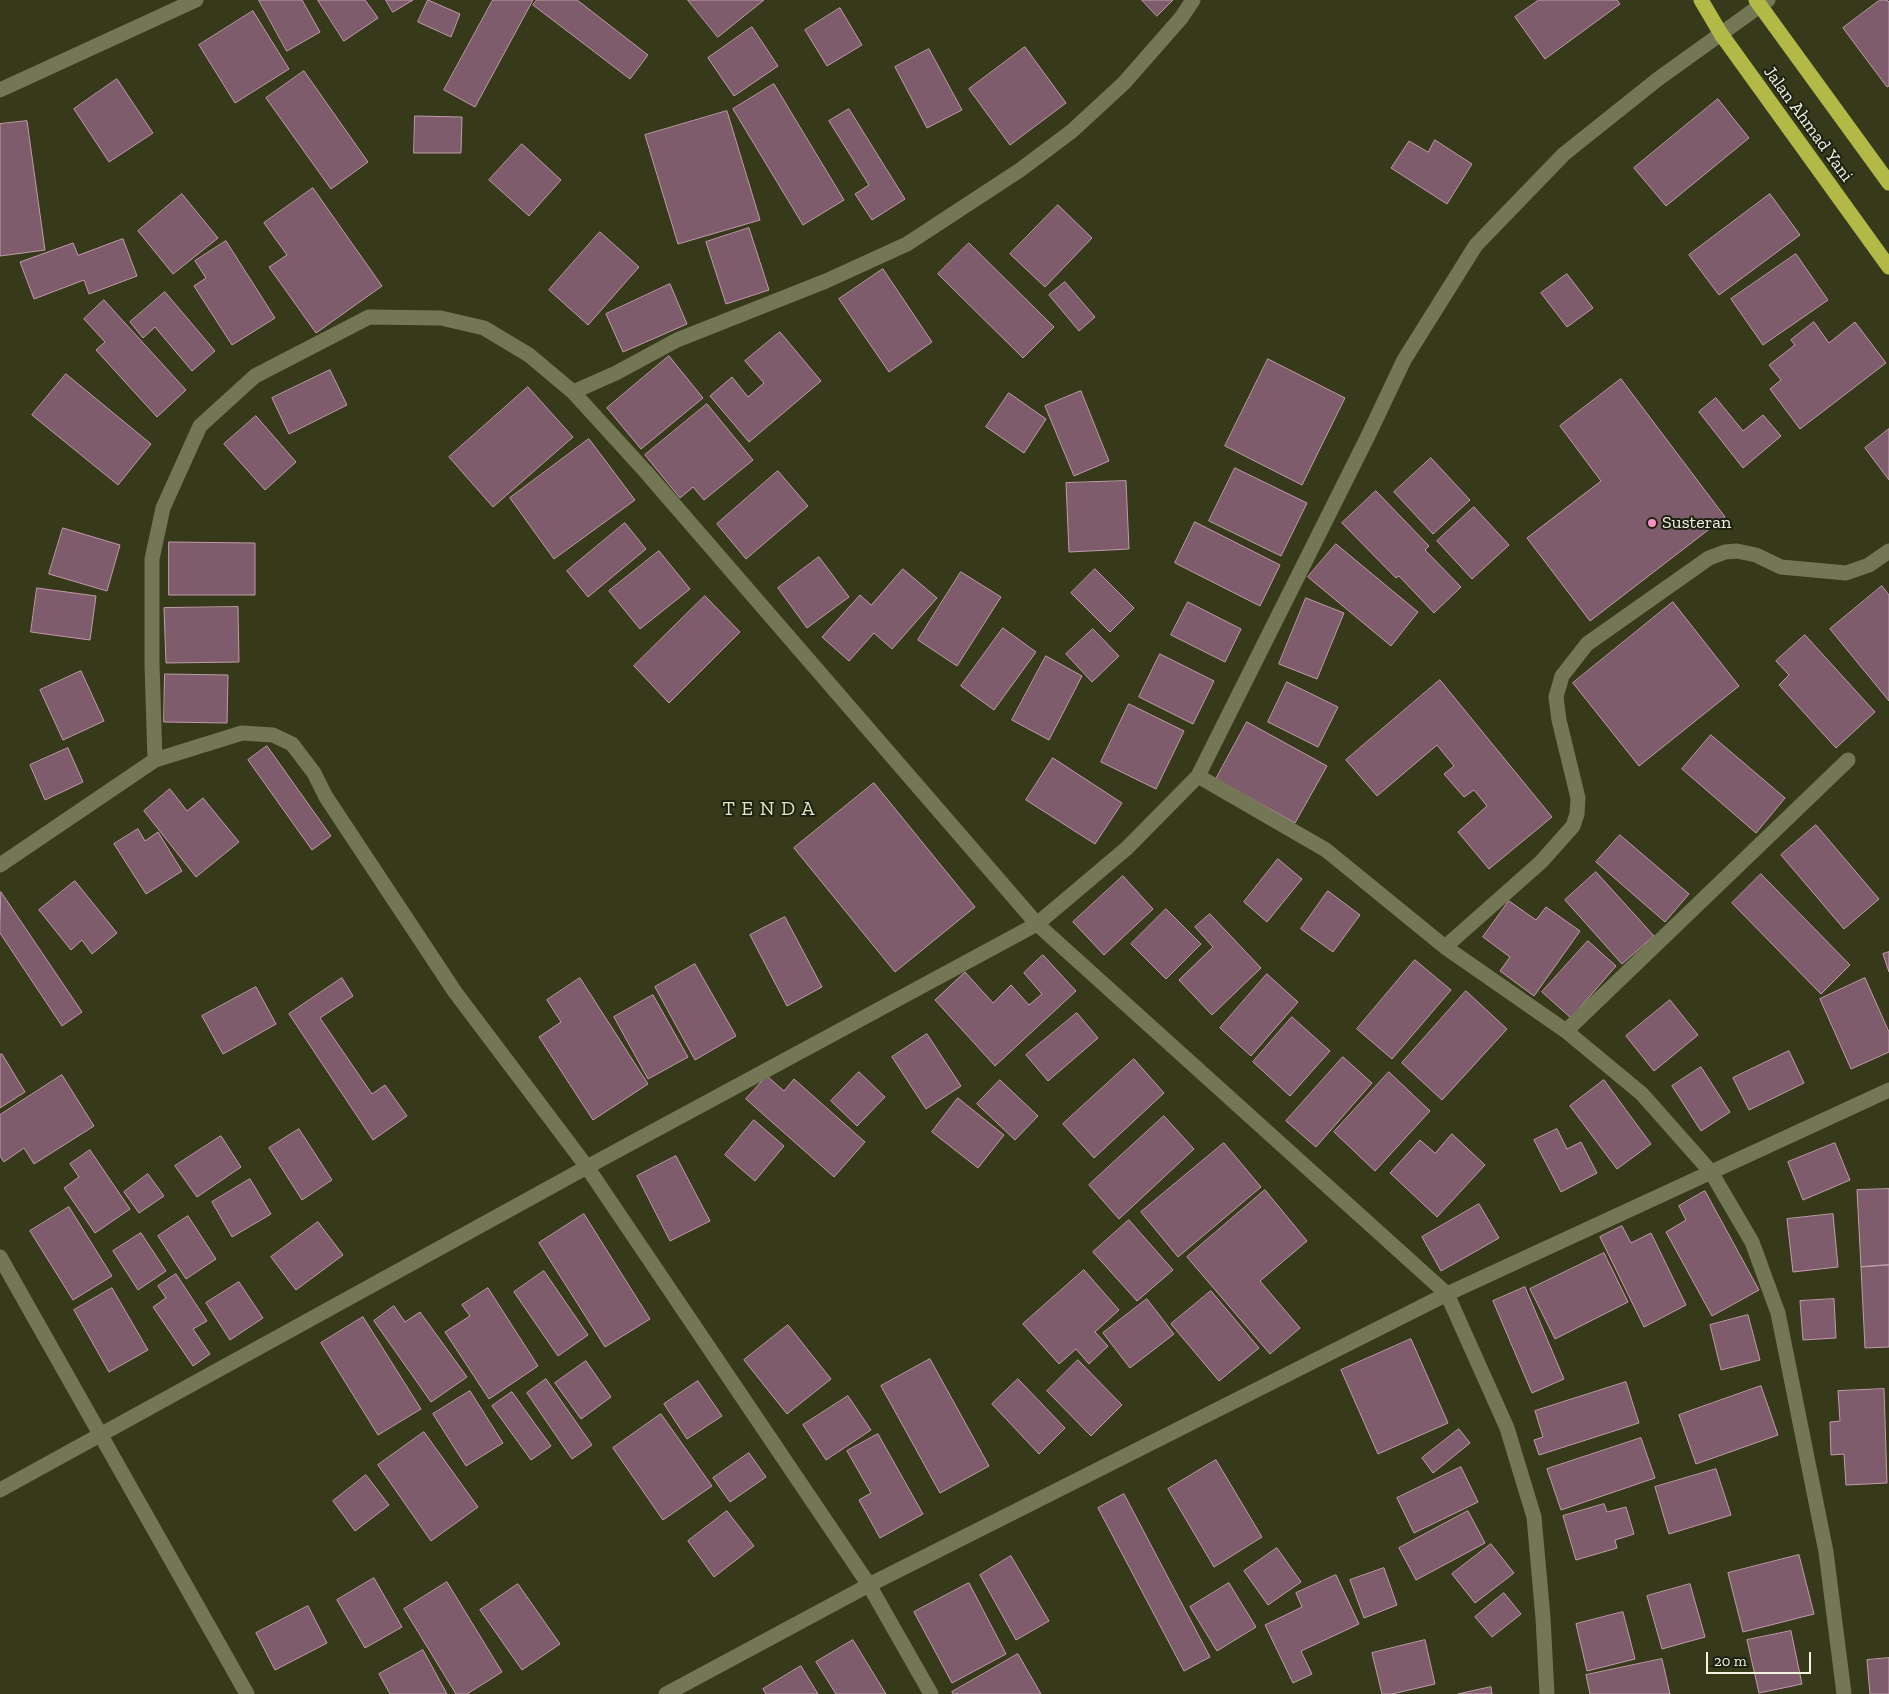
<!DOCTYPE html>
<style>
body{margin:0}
#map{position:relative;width:1889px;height:1694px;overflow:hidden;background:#373a1a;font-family:"Zilla Slab",serif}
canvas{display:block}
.scale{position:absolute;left:1706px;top:1652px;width:105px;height:22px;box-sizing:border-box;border:2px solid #f1f3e0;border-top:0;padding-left:6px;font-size:15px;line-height:18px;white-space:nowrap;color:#f1f3e0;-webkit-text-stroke:4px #1e2012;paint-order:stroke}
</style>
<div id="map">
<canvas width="1889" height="1694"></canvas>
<div class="scale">20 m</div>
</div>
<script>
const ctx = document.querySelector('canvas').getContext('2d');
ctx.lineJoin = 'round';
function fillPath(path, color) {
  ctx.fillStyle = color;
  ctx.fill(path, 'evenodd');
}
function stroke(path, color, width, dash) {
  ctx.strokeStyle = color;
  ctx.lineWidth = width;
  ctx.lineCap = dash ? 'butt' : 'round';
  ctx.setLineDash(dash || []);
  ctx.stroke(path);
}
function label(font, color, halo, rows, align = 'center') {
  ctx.font = font + ' "Zilla Slab",serif';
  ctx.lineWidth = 4;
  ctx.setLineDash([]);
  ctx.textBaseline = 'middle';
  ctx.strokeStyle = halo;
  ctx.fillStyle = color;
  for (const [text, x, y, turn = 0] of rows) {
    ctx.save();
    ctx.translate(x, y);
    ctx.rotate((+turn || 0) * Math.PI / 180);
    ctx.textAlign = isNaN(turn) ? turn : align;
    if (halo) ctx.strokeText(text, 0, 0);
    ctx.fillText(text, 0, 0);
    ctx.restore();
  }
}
const building = new Path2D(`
 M259,0H302L320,32L287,51Z
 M318,0H365L378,18L344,41Z
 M386,0H413L393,12Z
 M428,0L460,14L451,37L418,22Z
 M493,0H533L475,107L444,90Z
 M537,0H577L648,55L630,79L533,5Z
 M688,0H764L718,37Z
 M1142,0H1173L1157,16Z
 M1539,0H1617L1620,4L1545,59L1515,17Z
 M1880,0H1887L1889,2V86L1887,87L1843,28Z
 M840,8L862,45L827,66L805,30Z
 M253,11L289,69L235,103L199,45Z
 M752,27L778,66L734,96L708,58Z
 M1025,47L1066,103L1010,145L969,89Z
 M929,49L962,110L927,128L895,67Z
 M304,71L368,162L331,189L266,98Z
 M117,79L153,133L109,162L74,109Z
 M774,84L844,200L803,225L733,109Z
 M1718,99L1749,138L1666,206L1634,168Z
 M849,109L905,199L872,220L855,194L869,185L829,121Z
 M727,111L760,220L678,244L645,135Z
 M415,116L462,117L461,153H414Z
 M27,121L45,250L0,256V124Z
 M1435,140L1472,164L1447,204L1391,168L1409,141L1428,152Z
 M522,144L561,180L529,216L489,180Z
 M313,188L382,286L316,333L269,267L287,255L264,223Z
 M182,194L218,238L173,274L138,231Z
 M1770,194L1800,235L1719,295L1689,255Z
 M1058,205L1092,238L1045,287L1010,254Z
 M749,228L769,290L726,304L706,242Z
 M600,232L639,267L588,325L549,290Z
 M123,239L137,276L89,294L84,280L34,299L20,262L73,243L78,255Z
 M226,241L275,318L232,345L194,286L206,278L195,261Z
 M969,243L1054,327L1023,358L938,274Z
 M1796,254L1828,300L1763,345L1731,299Z
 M883,269L932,342L889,372L839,299Z
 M1567,274L1593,308L1567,327L1541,293Z
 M1065,282L1095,317L1079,331L1049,295Z
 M670,284L687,324L623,352L606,314Z
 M165,292L215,351L192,371L155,327L143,338L130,322Z
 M104,300L186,390L157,417L96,350L105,342L84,319Z
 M1814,322L1829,343L1855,322L1886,363L1800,429L1770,389L1781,380L1769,365L1795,345L1791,340Z
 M780,332L821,381L749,442L710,396L732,377L748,397L764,383L745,361Z
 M669,356L703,398L641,449L607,408Z
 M1268,359L1345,398L1302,485L1225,446Z
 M330,370L347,405L289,434L272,398Z
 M66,374L151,444L118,485L32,415Z
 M1621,379L1725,517L1590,621L1527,538L1601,481L1560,426Z
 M528,387L573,437L493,507L449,457Z
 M1081,391L1109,461L1074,476L1045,406Z
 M1009,393L1046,419L1024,453L986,427Z
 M1716,398L1743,431L1763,415L1781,436L1743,468L1699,412Z
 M707,404L753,460L704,500L693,487L680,498L645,455Z
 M256,416L296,462L265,490L224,444Z
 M1889,429V480L1865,448Z
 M589,439L635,500L554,559L510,498Z
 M1431,458L1470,500L1433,534L1394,492Z
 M1235,468L1307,503L1281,556L1209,521Z
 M778,471L808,506L746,559L717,524Z
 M1126,481L1129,549L1069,552L1066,483Z
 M1376,491L1429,546L1425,550L1461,587L1434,613L1399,576L1396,578L1342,523Z
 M1474,507L1509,545L1472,579L1437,541Z
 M1195,522L1280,565L1260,606L1175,563Z
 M625,523L646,549L588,597L567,571Z
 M63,528L120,545L107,591L49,574Z
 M169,542L255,543V595H169Z
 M1336,544L1418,612L1391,646L1308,577Z
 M659,551L690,589L640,629L609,591Z
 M819,557L849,597L807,628L778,588Z
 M903,569L937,598L892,649L874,633L849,661L822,637L860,595L871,605Z
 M1095,569L1134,608L1110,632L1071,593Z
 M961,572L1001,597L957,666L918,640Z
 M1882,586L1889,595V701L1830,629Z
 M37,588L96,596L90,640L31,632Z
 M705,596L740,632L669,703L634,666Z
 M1306,598L1344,613L1317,679L1279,664Z
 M1188,602L1241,629L1225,662L1171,635Z
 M1673,602L1739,686L1639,766L1573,683Z
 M238,607L239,662L166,663L164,608Z
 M1003,628L1036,652L994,710L961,686Z
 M1093,629L1119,656L1092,682L1066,654Z
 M1805,635L1875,712L1836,748L1779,685L1789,675L1776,661Z
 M1160,654L1214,681L1193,724L1139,697Z
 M1046,656L1082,676L1049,740L1012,720Z
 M81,671L104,721L63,740L40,690Z
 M165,674L228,675L227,723L164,722Z
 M1440,680L1552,817L1489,869L1458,832L1487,806L1474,790L1464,797L1444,774L1454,766L1437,745L1377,796L1346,760Z
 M1287,682L1338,707L1318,747L1268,722Z
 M1129,704L1184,731L1156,789L1101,762Z
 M1247,722L1327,766L1295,823L1216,779Z
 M1711,735L1785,798L1756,833L1682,769Z
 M267,746L331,836L312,850L248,760Z
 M68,748L83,782L45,800L30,765Z
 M1053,758L1122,803L1095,844L1026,800Z
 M874,783L975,907L895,972L794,848Z
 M170,789L187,811L203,798L239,842L196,877L144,811Z
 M1816,825L1879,899L1844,929L1781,855Z
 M138,829L145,841L158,832L182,871L146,894L114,844Z
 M1620,835L1689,894L1665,922L1596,862Z
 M1278,859L1302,879L1267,922L1244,902Z
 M1596,872L1654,936L1622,964L1565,900Z
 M1761,874L1850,965L1821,994L1732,903Z
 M1123,876L1153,909L1104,955L1073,922Z
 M75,881L117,933L92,954L82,940L71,950L39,910Z
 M1328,891L1360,915L1333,952L1301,929Z
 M1,892L82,1012L62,1026L0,933Z
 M1509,901L1536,920L1546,907L1580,931L1534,996L1500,971L1510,957L1483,937Z
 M1166,909L1201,944L1166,979L1131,944Z
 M1210,914L1261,968L1212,1015L1179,980L1213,947L1195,927Z
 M785,917L822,987L787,1006L750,935Z
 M1588,941L1616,966L1571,1018L1542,992Z
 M1889,952V972L1883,954Z
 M1043,955L1076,991L995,1066L935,1000L965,972L993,1003L1011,985L1029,1005L1042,994L1024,973Z
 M1415,960L1451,990L1392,1059L1357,1029Z
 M695,964L736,1036L695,1060L655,987Z
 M1267,974L1298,1002L1251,1056L1220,1028Z
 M342,978L353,996L320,1018L372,1094L385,1085L407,1116L373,1140L289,1014Z
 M580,978L648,1084L593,1120L539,1037L561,1022L547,1000Z
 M1865,978L1889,1032V1052L1851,1069L1820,999Z
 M256,987L276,1024L223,1054L202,1016Z
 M1466,991L1507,1029L1442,1100L1402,1063Z
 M653,995L688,1057L648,1079L614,1017Z
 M1670,1000L1698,1035L1654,1071L1626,1036Z
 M1077,1013L1098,1038L1048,1081L1026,1055Z
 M1292,1017L1330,1051L1290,1096L1253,1062Z
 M927,1034L961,1086L926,1109L892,1057Z
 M1789,1051L1804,1083L1749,1110L1733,1078Z
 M2,1054L25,1092L0,1108V1055Z
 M1343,1057L1372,1083L1316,1147L1286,1121Z
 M1134,1059L1164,1093L1094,1158L1063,1124Z
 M1701,1067L1730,1112L1701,1131L1672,1086Z
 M859,1072L885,1097L857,1126L831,1101Z
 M1389,1072L1430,1111L1375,1171L1334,1132Z
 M62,1075L94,1126L34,1164L24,1148L4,1162L0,1156V1115Z
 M767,1076L784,1091L794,1079L865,1142L834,1177L746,1099Z
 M1000,1080L1038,1116L1015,1140L977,1104Z
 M1604,1080L1651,1144L1617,1169L1570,1106Z
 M958,1098L1004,1135L978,1168L932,1132Z
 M1164,1116L1194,1149L1119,1219L1089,1185Z
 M754,1120L784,1146L755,1181L725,1155Z
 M299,1129L332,1180L302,1200L269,1148Z
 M1557,1129L1567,1149L1581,1142L1597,1173L1561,1192L1534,1140Z
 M1452,1134L1485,1165L1437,1217L1390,1173L1420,1140L1435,1153Z
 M221,1136L241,1167L197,1197L175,1166Z
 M1224,1143L1261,1187L1178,1257L1141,1212Z
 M1835,1143L1850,1180L1803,1200L1788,1162Z
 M90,1150L130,1209L95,1233L64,1188L79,1177L70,1164Z
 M676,1156L710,1221L670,1241L637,1176Z
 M148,1174L164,1196L139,1213L124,1192Z
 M250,1179L271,1214L232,1237L212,1202Z
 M1889,1189V1265L1861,1267L1857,1190Z
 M1265,1190L1307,1241L1260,1281L1300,1328L1270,1354L1187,1257Z
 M1705,1191L1759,1290L1712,1316L1666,1232L1686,1220L1679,1206Z
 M1479,1204L1499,1238L1441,1271L1422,1237Z
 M69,1207L112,1276L73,1300L30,1231Z
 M584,1214L650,1319L605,1347L539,1243Z
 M1833,1214L1838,1267L1793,1272L1787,1219Z
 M188,1216L216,1259L186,1279L158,1236Z
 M1129,1220L1173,1270L1137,1301L1093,1252Z
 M318,1222L343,1255L296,1290L271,1257Z
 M1622,1226L1631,1243L1651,1233L1686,1305L1644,1327L1600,1237Z
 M141,1233L166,1271L138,1290L113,1251Z
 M1604,1253L1628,1302L1555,1339L1530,1289Z
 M1889,1265V1347L1865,1348L1861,1267Z
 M1084,1270L1119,1310L1095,1332L1108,1346L1089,1364L1076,1349L1059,1364L1023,1324Z
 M544,1271L588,1335L558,1356L514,1292Z
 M176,1274L207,1321L193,1329L210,1354L193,1366L153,1307L166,1298L158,1286Z
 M239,1282L263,1318L230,1340L206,1303Z
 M1525,1287L1564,1379L1532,1393L1493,1301Z
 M112,1288L148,1350L109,1372L74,1310Z
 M488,1288L538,1366L489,1399L445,1332L470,1316L462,1305Z
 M1211,1291L1259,1348L1219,1381L1171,1324Z
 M1147,1299L1174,1334L1130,1368L1103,1333Z
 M1834,1299L1836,1338L1803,1340L1800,1301Z
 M394,1306L405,1322L420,1312L467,1377L431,1402L374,1321Z
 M1748,1315L1760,1360L1721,1370L1710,1325Z
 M363,1317L421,1409L378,1435L321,1343Z
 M788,1325L831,1379L787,1414L744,1360Z
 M1411,1339L1448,1423L1378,1454L1341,1370Z
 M930,1359L989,1466L940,1493L881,1386Z
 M1078,1360L1122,1405L1091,1436L1047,1391Z
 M586,1361L611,1397L581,1419L555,1383Z
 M546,1379L592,1445L572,1459L527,1393Z
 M1018,1379L1065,1428L1039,1454L992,1404Z
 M698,1381L722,1416L687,1439L664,1404Z
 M1626,1382L1639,1423L1539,1455L1534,1440L1543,1437L1535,1411Z
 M1761,1386L1778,1435L1696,1464L1679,1415Z
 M1884,1389L1887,1483L1846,1485L1844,1454L1831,1455L1830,1422L1840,1421L1838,1391Z
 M470,1391L503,1443L466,1466L433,1414Z
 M512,1392L551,1446L531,1460L492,1406Z
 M848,1396L871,1430L826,1460L803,1425Z
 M661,1414L712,1486L663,1520L613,1448Z
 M1459,1429L1470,1443L1433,1473L1422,1458Z
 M424,1432L478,1507L431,1541L378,1465Z
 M878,1434L923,1514L880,1538L859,1500L871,1493L847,1451Z
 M1641,1438L1655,1478L1561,1510L1547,1469Z
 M749,1453L766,1477L730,1502L713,1478Z
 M1216,1460L1262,1537L1214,1567L1168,1489Z
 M1461,1467L1478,1502L1414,1533L1397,1498Z
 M1716,1469L1731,1515L1669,1534L1655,1487Z
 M366,1475L389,1505L355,1531L333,1501Z
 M1124,1494L1210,1657L1184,1671L1098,1508Z
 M1604,1504L1607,1512L1626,1507L1634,1534L1615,1540L1617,1548L1576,1560L1563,1516Z
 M727,1511L754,1546L714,1577L688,1541Z
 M1468,1511L1485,1543L1416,1580L1399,1548Z
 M1491,1544L1514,1573L1475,1603L1452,1574Z
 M1277,1548L1301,1582L1268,1605L1244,1571Z
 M1799,1555L1814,1614L1743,1632L1728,1573Z
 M1011,1556L1049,1621L1016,1640L980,1575Z
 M1384,1568L1397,1605L1364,1618L1350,1580Z
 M1336,1575L1359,1624L1301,1651L1312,1674L1293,1683L1265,1625L1302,1607L1296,1593Z
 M374,1578L402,1627L365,1648L337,1600Z
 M447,1582L502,1672L467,1694H456L404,1609Z
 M969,1583L1006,1654L952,1683L914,1612Z
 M1229,1583L1256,1627L1217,1651L1190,1607Z
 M518,1584L560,1644L522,1670L480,1610Z
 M1690,1584L1705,1637L1662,1649L1647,1596Z
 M1504,1593L1521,1614L1492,1637L1475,1617Z
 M308,1606L327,1643L275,1670L256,1633Z
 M1623,1612L1635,1659L1587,1671L1576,1624Z
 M1791,1631L1802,1684L1759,1693L1747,1640Z
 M853,1640L886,1694H836L816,1662Z
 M1425,1640L1435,1684L1392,1694H1382L1372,1653Z
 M423,1650L447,1694H390L379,1674Z
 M1018,1654L1041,1694H953L952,1692Z
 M1889,1658V1694H1870L1867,1660Z
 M1662,1659L1670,1694H1590L1586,1675Z
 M801,1666L818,1694H766L763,1689Z
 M1491,1687L1492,1694H1458Z`);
const street = new Path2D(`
 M573,392L616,373L677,340L826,281L907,244L1020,170L1072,131L1124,83L1181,18L1193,0
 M155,760L152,664V559L163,508L200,426L255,376L369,317L441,318L484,328L529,355L573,392L646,472L1037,924L1127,848L1198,776L1368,436L1404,360L1476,245L1564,154L1658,79L1768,0
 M1198,776L1326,850L1445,947L1566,1031L1642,1094L1711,1172L1752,1242L1778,1313L1826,1552L1844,1694
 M0,865L155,760L242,733L273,735L292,744L314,773L326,797L455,992L587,1167L869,1585L931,1694
 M1445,947L1541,862L1573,826L1577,814L1578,798L1559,720L1556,697L1562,676L1587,644L1709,558L1725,552L1737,551L1756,555L1781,567L1846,573L1869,565L1889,551
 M1566,1031L1848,760
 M0,1490L587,1167L1037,924L1447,1294L1507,1428L1534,1517L1543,1618L1547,1694
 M666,1694L869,1585L1447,1294L1889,1090`);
const secondary = new Path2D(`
 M0,90L196,0
 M0,1257L247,1694`);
const highway = new Path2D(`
 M1701,0L1721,34L1889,267
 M1756,0L1889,183`);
const markers = [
 [1652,523,5,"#fc8fc2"]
];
const streetNames = [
 ["Jalan Ahmad Yani",1808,124,54]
];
const poiNames = [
 ["Susteran",1662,523]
];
const quarterNames = [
 ["T E N D A",769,809]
];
fillPath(building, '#7f5c6b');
stroke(building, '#c19bab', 1);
stroke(street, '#737755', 15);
stroke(secondary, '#737755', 15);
stroke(highway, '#b2b946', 15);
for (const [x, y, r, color] of markers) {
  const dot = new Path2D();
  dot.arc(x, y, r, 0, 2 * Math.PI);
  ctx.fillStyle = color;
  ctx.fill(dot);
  stroke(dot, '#1e2012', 2);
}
label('18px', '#f1f3e0', '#1e2012', streetNames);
label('18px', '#f1f3e0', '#1e2012', poiNames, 'left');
ctx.letterSpacing = '1px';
label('20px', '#e1e5bf', '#1e2012', quarterNames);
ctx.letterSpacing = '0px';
</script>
